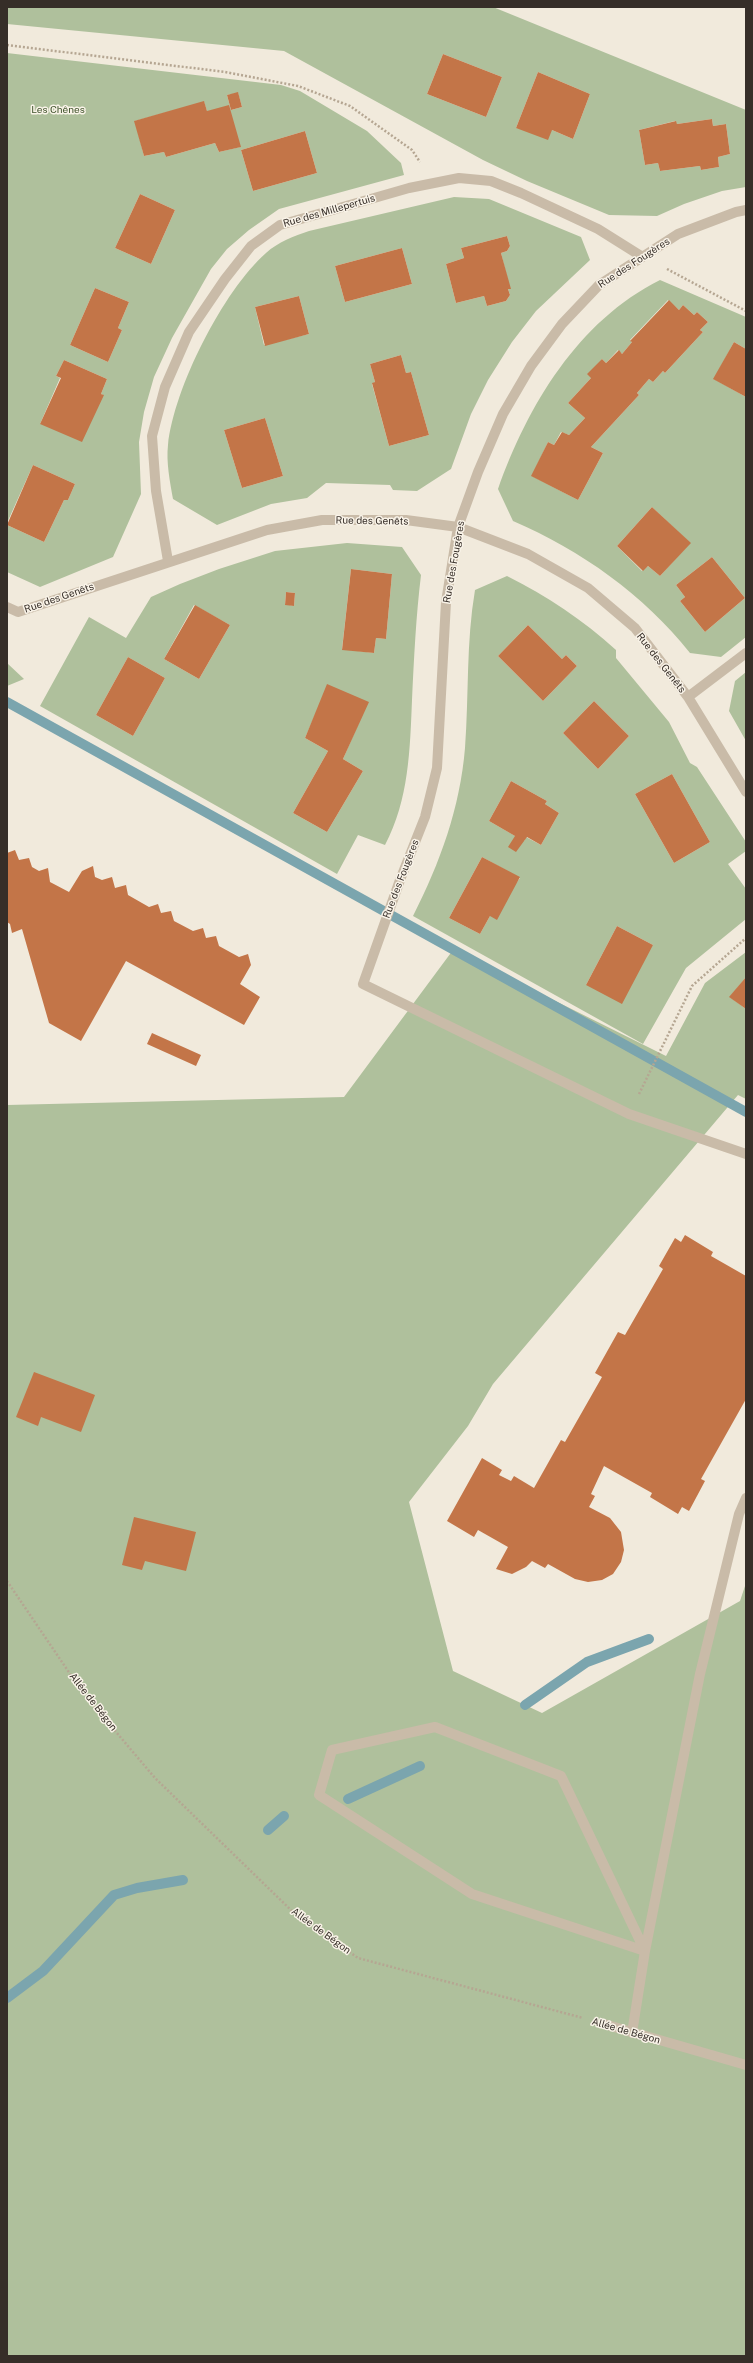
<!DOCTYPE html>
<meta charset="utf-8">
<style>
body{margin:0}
#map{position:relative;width:753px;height:2363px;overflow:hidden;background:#f1eadc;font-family:"Public Sans",sans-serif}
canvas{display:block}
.frame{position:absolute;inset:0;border:8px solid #362e28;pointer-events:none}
</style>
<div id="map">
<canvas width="753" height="2363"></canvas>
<div class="frame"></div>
</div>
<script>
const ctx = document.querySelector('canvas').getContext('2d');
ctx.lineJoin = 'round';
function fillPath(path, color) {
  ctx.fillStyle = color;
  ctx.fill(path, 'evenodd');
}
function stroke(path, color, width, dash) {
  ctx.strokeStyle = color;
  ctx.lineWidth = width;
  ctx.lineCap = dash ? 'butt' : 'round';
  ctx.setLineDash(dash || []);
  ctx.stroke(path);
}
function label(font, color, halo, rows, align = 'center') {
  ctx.font = font + ' "Public Sans",sans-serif';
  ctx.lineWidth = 3;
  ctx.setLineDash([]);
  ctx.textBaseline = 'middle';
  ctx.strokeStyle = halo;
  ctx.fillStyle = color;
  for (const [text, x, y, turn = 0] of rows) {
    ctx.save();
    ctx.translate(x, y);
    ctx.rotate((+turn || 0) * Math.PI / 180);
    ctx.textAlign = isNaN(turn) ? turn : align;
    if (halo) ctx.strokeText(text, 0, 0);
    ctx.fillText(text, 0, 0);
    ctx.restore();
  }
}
const green = new Path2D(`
 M7,7H493L746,110V187L722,191L684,204L657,216L609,215L527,181L483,160L284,51L7,24ZM443,54L502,77L486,117L427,94ZM538,72L590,94L573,139L552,130L516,128ZM712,119L713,126L726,124L730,154L718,157L719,167L701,170L700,166L660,171L658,163L645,165L639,130L675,121L677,124Z
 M7,53L281,85L300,91L367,131L401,163L404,175L279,209L249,230L227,249L211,269L172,338L154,377L144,412L139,442L141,494L113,557L40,587L7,572V525L44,542L64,500H68L75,484L33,465L7,523ZM238,93L242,107L231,110L227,95ZM204,102L207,111L240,147L219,152L215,143L166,157L164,152L144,156L135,121ZM305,131L317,173L253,191L241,150ZM140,194L175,210L151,264L115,248ZM95,288L129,302L118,328L122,330L108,362L70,345ZM64,360L107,379L101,394L103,395L40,424L60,378L56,376Z
 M454,197L489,199L581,237L590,260L536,311L512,342L488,380L471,414L451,469L417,491L393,490L390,485L326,483L307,498L271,504L217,525L173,499C170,482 166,462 168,445C174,388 223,291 266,253C278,242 294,236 309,231ZM507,236L510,246L507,251L501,253L510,289H508L510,295L506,301L487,306L484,296L456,303L446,264L464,258L461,248ZM402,248L412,284L345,302L335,266ZM299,296L309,334L264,345L255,307ZM401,355L406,373L411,372L429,435L389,446L372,384L375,382L370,364ZM265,418L283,476L242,488L224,430Z
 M660,280L746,317V349L734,342L714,379L746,397V637L721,657L690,653C643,594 582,551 513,521L498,489C528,405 578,321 660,280ZM668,300L679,310L683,305L694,315L697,312L708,322L700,330L703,332L665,373L663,371L653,382L649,379L637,393L639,395L591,447L603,453L578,500L532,476L548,442L554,445L561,432L569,435L585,418L568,403L591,378L602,359L606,363L618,350L622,354L632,342L630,340ZM652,507L690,543L660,576L648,566L642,571L617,546ZM712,557L745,598L705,632L680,601L685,597L676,585Z
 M347,543L402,547L421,575C416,616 414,658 412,700C410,749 409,800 385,845L358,835L337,874L40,706L89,617L126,638L151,597L180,584L219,569L275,551ZM351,569L392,574L386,639L376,638L374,653L342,649ZM286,592L295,593L294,606L285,604ZM194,605L230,625L199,679L164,659ZM128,657L165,678L133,736L96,715ZM328,685L361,718L343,759L363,771L327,832L293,813L328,751L305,738Z
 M507,576C547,596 583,620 616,650V658L669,722L690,763L697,767L746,842V851L728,864L746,889V919L686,968L643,1044L413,916C440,863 460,808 465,748C469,695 466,643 475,590ZM528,625L562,659L566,655L577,666L543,701L498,656ZM594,701L629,736L598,769L563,733ZM672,774L710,842L674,863L635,794ZM511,781L547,801L545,804L559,813L541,845L526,837L524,841L489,821ZM482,857L520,878L490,916L480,934L449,918ZM617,926L653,945L586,985Z
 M7,663L24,679L7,686Z
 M746,672V741L729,711L735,681Z
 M453,950L666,1056L705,983L746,952V977L730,997L746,1009V1099L738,1095L493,1384L468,1426L409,1502L453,1671L542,1713L740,1601L746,1583V2356H7V1105L344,1097Z`);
const stream = new Path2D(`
 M7,702L746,1112
 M525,1705L587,1662L649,1639
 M348,1799L420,1766
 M268,1830L284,1816
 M7,1998L43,1971L114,1895L137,1888L183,1880`);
const building = new Path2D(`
 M443,54L502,77L486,117L427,94Z
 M538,72L590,94L573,139L552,130L548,140L516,128Z
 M238,92L242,107L231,110L227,95Z
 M204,101L207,111L229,105L241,147L219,152L215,143L166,157L164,152L144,156L134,121Z
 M712,119L713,126L726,124L730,154L718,157L719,167L701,170L700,166L660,171L658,163L645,165L639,130L676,121L677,124Z
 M305,131L317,173L253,191L241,150Z
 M140,194L175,210L151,264L115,248Z
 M507,236L510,246L507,251L501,253L511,289H508L510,295L506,301L487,306L484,296L456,303L446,264L464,258L461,248Z
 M402,248L412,284L345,302L335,266Z
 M95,288L129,302L118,328L122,330L108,362L70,345Z
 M299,296L309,334L265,346L255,307Z
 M669,300L679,310L683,305L694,315L697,312L708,322L700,330L703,332L665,373L663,371L653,382L649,379L637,393L639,395L591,447L603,453L578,500L531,476L548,442L554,445L562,432L569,435L585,418L568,403L591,378L587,374L602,359L606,363L619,350L622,354L632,342L630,341Z
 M734,342L746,349V397L713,379Z
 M401,355L406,373L411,372L429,435L389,446L372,383L375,382L370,364Z
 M64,360L107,379L101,394L104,395L82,442L40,424L61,378L56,376Z
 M265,418L283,476L242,488L224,430Z
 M33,465L75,484L68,500H64L44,542L7,525Z
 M652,507L691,543L660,576L648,566L643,571L617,546Z
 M712,557L745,598L705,632L680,601L685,597L676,585Z
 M351,569L392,574L386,639L376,638L374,653L342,650Z
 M286,592L295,593L294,606L285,605Z
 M195,605L230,625L199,679L164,659Z
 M528,625L562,659L566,655L577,666L543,701L498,656Z
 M128,657L165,678L133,736L96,715Z
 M327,684L369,702L343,759L363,771L327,832L293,813L328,751L305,738Z
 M594,701L629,736L598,769L563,733Z
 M672,774L710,842L674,863L635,794Z
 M511,781L547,801L545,804L559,813L541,845L527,837L516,852L508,847L515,836L489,821Z
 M15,850L19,860L29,858L32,867L39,871L48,868L50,882L69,892L82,871L93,866L95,877L102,880L112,877L115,888L126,885L128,895L149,907L158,904L161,913L171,911L174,921L193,931L203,928L206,938L216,936L219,946L239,957L248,954L251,965L240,984L260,997L244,1025L126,961L81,1041L49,1023L22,929L12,933L10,924L7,922V853Z
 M482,857L520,877L497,920L490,916L480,934L449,918Z
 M617,926L653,945L622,1004L586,985Z
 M746,977V1009L729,997Z
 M152,1033L201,1055L196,1066L147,1044Z
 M685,1235L713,1252L711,1256L746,1276V1399L701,1479L705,1481L689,1511L682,1507L678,1514L650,1497L652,1493L604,1466L591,1494L595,1496L589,1507L610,1518L621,1532L624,1550L621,1562L613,1574L602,1580L588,1582L575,1579L548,1564L545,1568L532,1561L526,1567L512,1574L496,1569L508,1547L478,1530L474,1537L447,1521L482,1458L502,1470L499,1475L511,1481L514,1476L534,1488L561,1440L565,1442L602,1377L595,1373L618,1332L625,1335L663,1269L659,1266L675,1238L681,1242Z
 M34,1372L95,1395L81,1432L41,1417L38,1426L16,1417Z
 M134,1517L196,1532L186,1571L145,1561L142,1570L122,1565Z`);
const path = new Path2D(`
 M7,45L225,72L298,86L350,106L412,150L420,162
 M667,269L746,311
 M639,1094L692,986L746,938
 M7,1581L83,1693L155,1778L294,1913L358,1958L583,2018`);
const street = new Path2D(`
 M746,210L736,212L678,234L599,285L562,324L531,366L503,414L478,472L458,527L446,602L437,768L425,817L400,880L363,984L629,1114L746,1154
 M168,561L156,491L152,436L165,387L189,332L225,279L251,246L280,225L409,188L459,178L491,181L521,193L598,229L641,256
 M7,607L18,612L267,530L322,520H406L458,527L528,554L588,588L635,628L688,697L746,792
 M688,697L746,653
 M645,1951L700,1674L739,1514L746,1498
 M604,2024L746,2065
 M632,2033L645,1951L472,1894L319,1795L332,1750L435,1727L561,1776L645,1951`);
const parkNames = [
 ["Les Chênes",58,110]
];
const streetNames = [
 ["Rue des Millepertuis",329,211,-16],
 ["Rue des Fougères",634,263,-33],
 ["Rue des Genêts",372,521,1],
 ["Rue des Fougères",454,562,-80],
 ["Rue des Genêts",59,598,-19],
 ["Rue des Genêts",661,663,52],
 ["Rue des Fougères",401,879,-69],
 ["Allée de Bégon",93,1702,52],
 ["Allée de Bégon",321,1931,36],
 ["Allée de Bégon",626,2031,16]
];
fillPath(green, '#afc09c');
stroke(stream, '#7ba5ae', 10);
fillPath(building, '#c37548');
stroke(path, '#b5a692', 2.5, [2, 2]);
stroke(street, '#c9bba8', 10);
label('10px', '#40542c', '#f9f3e8', parkNames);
label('10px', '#362e28', '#f9f3e8', streetNames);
</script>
